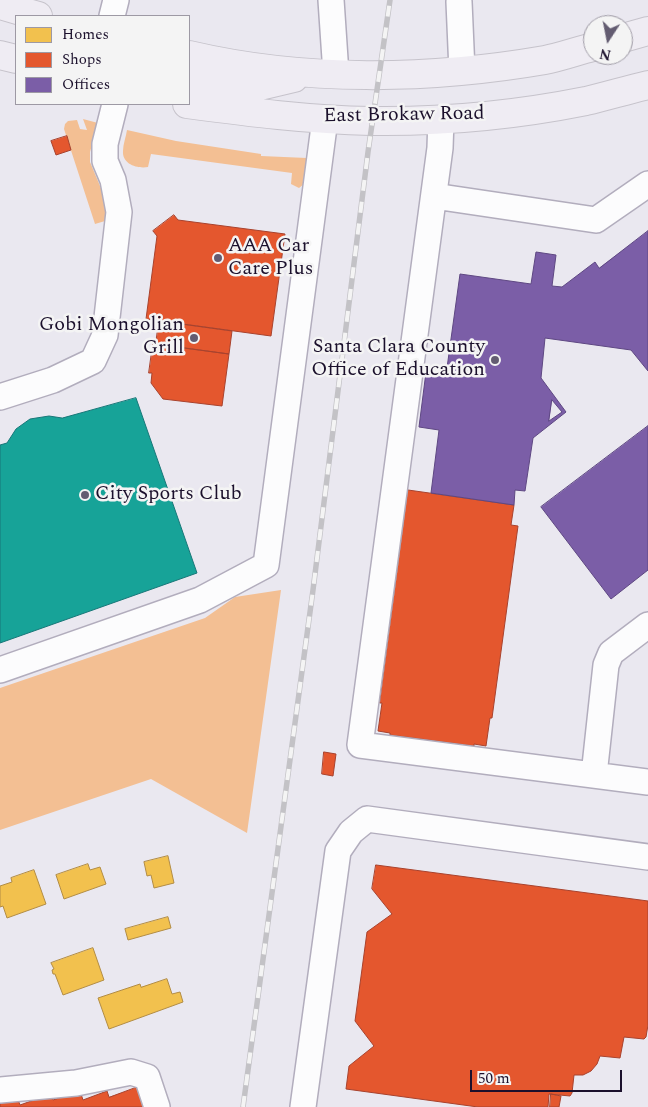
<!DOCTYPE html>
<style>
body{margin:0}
#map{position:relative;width:648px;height:1107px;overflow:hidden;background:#eae8f0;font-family:Spectral,serif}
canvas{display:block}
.legend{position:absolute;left:15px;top:15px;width:175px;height:90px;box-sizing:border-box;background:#f4f4f4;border:1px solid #9d99a4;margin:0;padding:6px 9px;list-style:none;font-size:15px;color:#1b102c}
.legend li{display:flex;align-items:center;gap:10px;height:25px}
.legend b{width:25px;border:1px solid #9d99a4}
.north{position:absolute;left:583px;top:15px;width:50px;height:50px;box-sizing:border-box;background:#f4f4f4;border:1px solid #9d99a4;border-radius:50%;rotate:191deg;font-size:14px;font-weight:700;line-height:20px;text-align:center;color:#1b102c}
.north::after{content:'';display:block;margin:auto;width:18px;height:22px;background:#635c71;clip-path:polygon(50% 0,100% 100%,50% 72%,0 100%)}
.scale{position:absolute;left:470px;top:1070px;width:152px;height:22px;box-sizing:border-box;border:2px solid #1b102c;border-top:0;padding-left:6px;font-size:15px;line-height:18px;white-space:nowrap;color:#1b102c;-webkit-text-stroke:4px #f4f4f4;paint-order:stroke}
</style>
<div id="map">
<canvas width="648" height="1107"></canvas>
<ul class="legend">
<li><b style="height:14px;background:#f2c14e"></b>Homes</li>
<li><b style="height:14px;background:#e4572e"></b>Shops</li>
<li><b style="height:14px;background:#7b5ea7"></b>Offices</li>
</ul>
<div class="north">N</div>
<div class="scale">50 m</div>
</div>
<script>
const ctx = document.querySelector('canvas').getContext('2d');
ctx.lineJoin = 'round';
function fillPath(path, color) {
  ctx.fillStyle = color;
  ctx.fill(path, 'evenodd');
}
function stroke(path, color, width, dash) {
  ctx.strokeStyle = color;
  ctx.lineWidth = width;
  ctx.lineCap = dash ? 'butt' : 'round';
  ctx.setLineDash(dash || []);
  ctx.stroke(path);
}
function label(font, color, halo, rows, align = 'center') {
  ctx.font = font + ' Spectral,serif';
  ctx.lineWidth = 5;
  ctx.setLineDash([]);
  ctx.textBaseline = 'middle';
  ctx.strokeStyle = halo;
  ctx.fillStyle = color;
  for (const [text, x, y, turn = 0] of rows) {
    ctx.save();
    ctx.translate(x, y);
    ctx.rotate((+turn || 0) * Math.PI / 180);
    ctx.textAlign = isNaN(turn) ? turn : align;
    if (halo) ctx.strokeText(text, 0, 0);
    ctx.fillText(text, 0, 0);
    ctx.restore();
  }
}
const green = new Path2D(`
 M83,119L98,123L90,152V162L105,198L106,211L105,221L95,224L64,129L65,124L68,121L77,120L80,129L87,130Z
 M127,130L176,141L261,154V156L307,158L304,184L299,188L291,184L292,173L151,154L148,167C137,169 122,164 123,151C123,144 126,137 127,130Z
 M281,590L247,833L151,779L0,830V688L205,618L235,597Z`);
const homes = new Path2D(`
 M168,856L174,883L154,888L151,875L147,876L144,862Z
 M88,864L90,870L100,867L106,884L64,899L56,875Z
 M34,870L46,904L7,918L3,906L0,907V886L12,882L11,878Z
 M168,917L171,928L128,940L125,929Z
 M93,948L104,980L63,995L55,974H53L52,970L54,969L51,963Z
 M167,979L172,994L180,992L183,1002L109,1029L98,998L140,984L141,987Z`);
const shops = new Path2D(`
 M67,136L71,150L56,155L51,141Z
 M174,215L178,220L285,234L271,336L146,319L157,236L153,231Z
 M159,321L232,331L229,354L156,344Z
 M153,344L229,354L222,406L163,399L151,383L152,373H149Z
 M408,490L514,505L511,525L518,526L492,718H490L486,746L474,744V746L390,735V733L378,731L382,703H380Z
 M324,752L336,754L333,776L322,774Z
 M376,865L648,901V1025L646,1037L644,1039L624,1037L620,1058L600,1056L597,1064L591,1071L583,1075H574L572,1093L570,1096L549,1094L548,1107H478L346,1089L349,1066L374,1046L355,1021L367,932L392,914L372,889Z
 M138,1087L146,1107H0V1103L17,1097L20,1105L51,1094L53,1100L80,1091L83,1100L107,1091L109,1097Z
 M551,1094L561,1096L559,1107H550Z`);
const offices = new Path2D(`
 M648,231V371L631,350L545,338L541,378L566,412L533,438L525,491L515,490L514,505L431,493L439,430L419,427L426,372L446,375L460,274L531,284L536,252L556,255L552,286L562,287L595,262L599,268ZM552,400L562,412L549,421Z
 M648,426V570L611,599L541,507Z`);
const public = new Path2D(`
 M136,398L197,573L0,643V445L7,443L16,429L30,419L49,416L62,418Z`);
const minor = new Path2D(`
 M331,0L336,74
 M459,2L462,71
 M112,16L116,0
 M441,119L440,148L360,745L648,782
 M434,196L596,220L648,184
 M0,397L53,380L93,361L105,335L119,212L113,180L105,161V144L115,104
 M0,670L200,600L266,565L325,119
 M594,775L606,665L611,653L648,625
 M0,1090L76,1083L131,1072L147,1077L157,1107
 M303,1107L338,851L351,832L367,819L648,857`);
const major = new Path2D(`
 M0,5L38,16
 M623,38L648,31
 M0,55L16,59
 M189,55C304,82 429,80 545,60C561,57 577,51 593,47
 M189,76L256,87L294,78
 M187,104C248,112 309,120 371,121C443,122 516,115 586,101C607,96 627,90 648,85`);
const rail = new Path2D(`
 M243,1107L313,590L368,152L390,0`);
const markers = [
 [218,258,5,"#635c71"],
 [194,338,5,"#635c71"],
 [495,360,5,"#635c71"],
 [85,495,5,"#635c71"]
];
const streetNames = [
 ["East Brokaw Road",404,116,-1]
];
const poiNames = [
 ["AAA Car",228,247],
 ["Care Plus",228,270],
 ["Gobi Mongolian",184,326,"right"],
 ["Grill",184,349,"right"],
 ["Santa Clara County",485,348,"right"],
 ["Office of Education",485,371,"right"],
 ["City Sports Club",95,495]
];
fillPath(green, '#f3bf93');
fillPath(homes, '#f2c14e');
stroke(homes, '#b28c44', 1);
fillPath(shops, '#e4572e');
stroke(shops, '#a8422d', 1);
fillPath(offices, '#7b5ea7');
stroke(offices, '#5e4782', 1);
fillPath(public, '#17a398');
stroke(public, '#187778', 1);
stroke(minor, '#b2adbd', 28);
stroke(major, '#c6c3cb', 30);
stroke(minor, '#fcfcfd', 25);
stroke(major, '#efecf3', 28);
stroke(rail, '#c3c2c6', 5.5);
stroke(rail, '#f4f4f4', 4, [11]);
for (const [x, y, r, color] of markers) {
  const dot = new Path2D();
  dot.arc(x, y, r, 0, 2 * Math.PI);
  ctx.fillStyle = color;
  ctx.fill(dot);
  stroke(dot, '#f4f4f4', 2);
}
label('20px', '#1b102c', '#f4f4f4', streetNames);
label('20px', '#1b102c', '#f4f4f4', poiNames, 'left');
</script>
